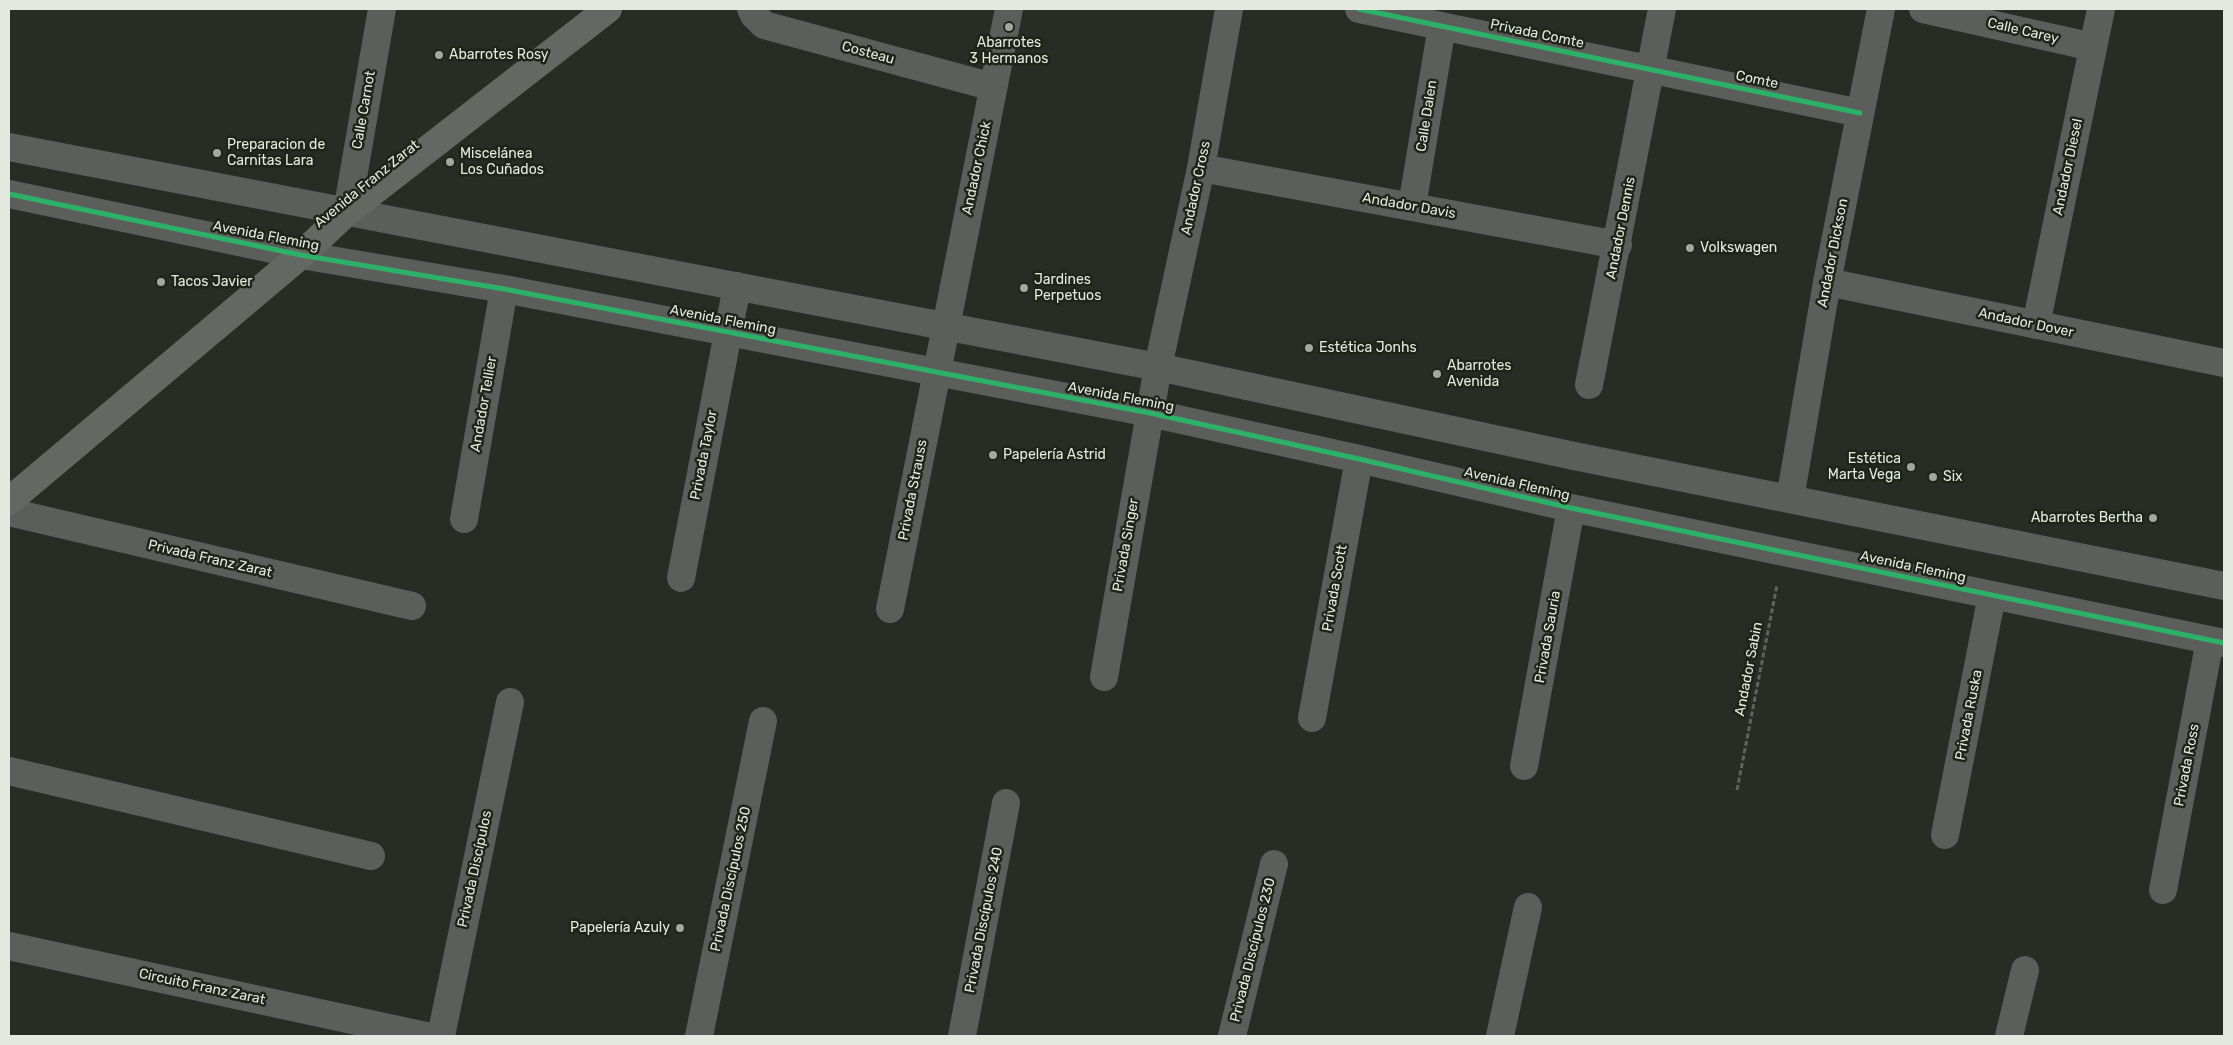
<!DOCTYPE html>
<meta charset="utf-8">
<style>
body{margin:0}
#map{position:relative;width:2233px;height:1045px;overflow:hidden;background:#282c25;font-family:Rubik,sans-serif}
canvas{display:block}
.frame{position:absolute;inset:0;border:10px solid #e4e9e0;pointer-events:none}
</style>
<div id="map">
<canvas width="2233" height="1045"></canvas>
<div class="frame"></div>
</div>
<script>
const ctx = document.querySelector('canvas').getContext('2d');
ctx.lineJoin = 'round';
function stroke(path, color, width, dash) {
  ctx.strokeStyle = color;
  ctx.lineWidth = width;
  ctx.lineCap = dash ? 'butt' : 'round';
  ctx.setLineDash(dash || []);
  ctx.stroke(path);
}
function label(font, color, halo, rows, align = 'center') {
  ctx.font = font + ' Rubik,sans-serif';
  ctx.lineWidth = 5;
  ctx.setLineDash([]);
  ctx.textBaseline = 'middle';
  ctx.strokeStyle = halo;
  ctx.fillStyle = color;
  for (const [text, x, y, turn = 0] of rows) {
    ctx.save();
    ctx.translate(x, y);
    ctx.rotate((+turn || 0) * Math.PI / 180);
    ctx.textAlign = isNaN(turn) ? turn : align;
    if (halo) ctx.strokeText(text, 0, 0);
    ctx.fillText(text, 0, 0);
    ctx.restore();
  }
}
const path = new Path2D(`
 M1737,790L1777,585`);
const minor = new Path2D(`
 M751,9L754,15L764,25L993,87
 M1359,9L1860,113
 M1923,9L2093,47
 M9,147L1158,367L1574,456L2224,586
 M1201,168L1618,245
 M9,194L301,255L504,289L1150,413L1359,459L1571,508L2224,643
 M1412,206L1442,26
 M347,212L382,9
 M1827,282L2224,363
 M2036,325L2101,9
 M1589,385L1662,9
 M1790,499L1827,282L1881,9
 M9,512L412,606
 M464,519L504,289
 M681,578L737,286
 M890,609L1009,9
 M1104,677L1158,367L1201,168L1229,9
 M1312,718L1359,459
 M1524,766L1571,508
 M9,771L371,856
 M1945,835L1992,595
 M2163,890L2210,640
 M9,946L426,1036
 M441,1036L510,702
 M699,1036L763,721
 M962,1036L1006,803
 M1232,1036L1274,864
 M1500,1036L1528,907
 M2009,1036L2025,970`);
const major = new Path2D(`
 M9,501L301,255L347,212L608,9`);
const cycleway = new Path2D(`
 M1359,9L1860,113
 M9,194L301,255L504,289L1150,413L1359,459L1571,508L2224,643`);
const markers = [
 [1009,27,5,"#a2a79f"],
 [439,55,5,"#a2a79f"],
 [217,153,5,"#a2a79f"],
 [450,162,5,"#a2a79f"],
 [1690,248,5,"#a2a79f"],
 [161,282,5,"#a2a79f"],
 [1024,288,5,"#a2a79f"],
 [1309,348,5,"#a2a79f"],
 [1437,374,5,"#a2a79f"],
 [993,455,5,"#a2a79f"],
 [1911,467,5,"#a2a79f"],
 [1933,477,5,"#a2a79f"],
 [2153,518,5,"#a2a79f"],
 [680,928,5,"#a2a79f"]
];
const streetNames = [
 ["Calle Carey",2023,31,13],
 ["Privada Comte",1537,34,12],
 ["Costeau",868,53,15],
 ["Comte",1757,80,12],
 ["Calle Carnot",364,110,-80],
 ["Calle Dalen",1427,116,-81],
 ["Andador Diesel",2068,167,-78],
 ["Andador Chick",977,168,-78],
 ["Avenida Franz Zarat",367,184,-39],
 ["Andador Cross",1196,188,-78],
 ["Andador Davis",1409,206,10],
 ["Andador Dennis",1621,228,-79],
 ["Avenida Fleming",266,236,11],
 ["Andador Dickson",1833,253,-79],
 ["Avenida Fleming",723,320,11],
 ["Andador Dover",2026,323,12],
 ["Avenida Fleming",1121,397,11],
 ["Andador Tellier",484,404,-80],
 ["Privada Taylor",704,455,-79],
 ["Avenida Fleming",1517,484,13],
 ["Privada Strauss",913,490,-79],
 ["Privada Singer",1126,545,-80],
 ["Privada Franz Zarat",210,559,13],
 ["Avenida Fleming",1913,567,12],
 ["Privada Scott",1335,588,-80],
 ["Privada Sauria",1548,637,-80],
 ["Andador Sabin",1749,669,-79],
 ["Privada Ruska",1969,715,-79],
 ["Privada Ross",2187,765,-79],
 ["Privada Discípulos",475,869,-78],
 ["Privada Discípulos 250",731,879,-78],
 ["Privada Discípulos 240",984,920,-79],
 ["Privada Discípulos 230",1253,950,-76],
 ["Circuito Franz Zarat",202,987,12]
];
const poiNames = [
 ["Abarrotes",1009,43,"center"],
 ["3 Hermanos",1009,59,"center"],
 ["Abarrotes Rosy",449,55],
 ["Preparacion de",227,145],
 ["Carnitas Lara",227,161],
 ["Miscelánea",460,154],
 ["Los Cuñados",460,170],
 ["Volkswagen",1700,248],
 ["Jardines",1034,280],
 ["Perpetuos",1034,296],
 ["Tacos Javier",171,282],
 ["Estética Jonhs",1319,348],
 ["Abarrotes",1447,366],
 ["Avenida",1447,382],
 ["Papelería Astrid",1003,455],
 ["Estética",1901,459,"right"],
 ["Marta Vega",1901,475,"right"],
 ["Six",1943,477],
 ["Abarrotes Bertha",2143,518,"right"],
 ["Papelería Azuly",670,928,"right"]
];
stroke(path, '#606260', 3, [5, 2.5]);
stroke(minor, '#5b5e5b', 28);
stroke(major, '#646863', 28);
stroke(cycleway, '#2db169', 5);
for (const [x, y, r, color] of markers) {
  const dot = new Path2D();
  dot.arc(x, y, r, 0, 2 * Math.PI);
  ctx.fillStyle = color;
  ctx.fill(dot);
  stroke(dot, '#1e2518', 2);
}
label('14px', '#e4e9e0', '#1e2518', streetNames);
label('14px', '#e4e9e0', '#1e2518', poiNames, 'left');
</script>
